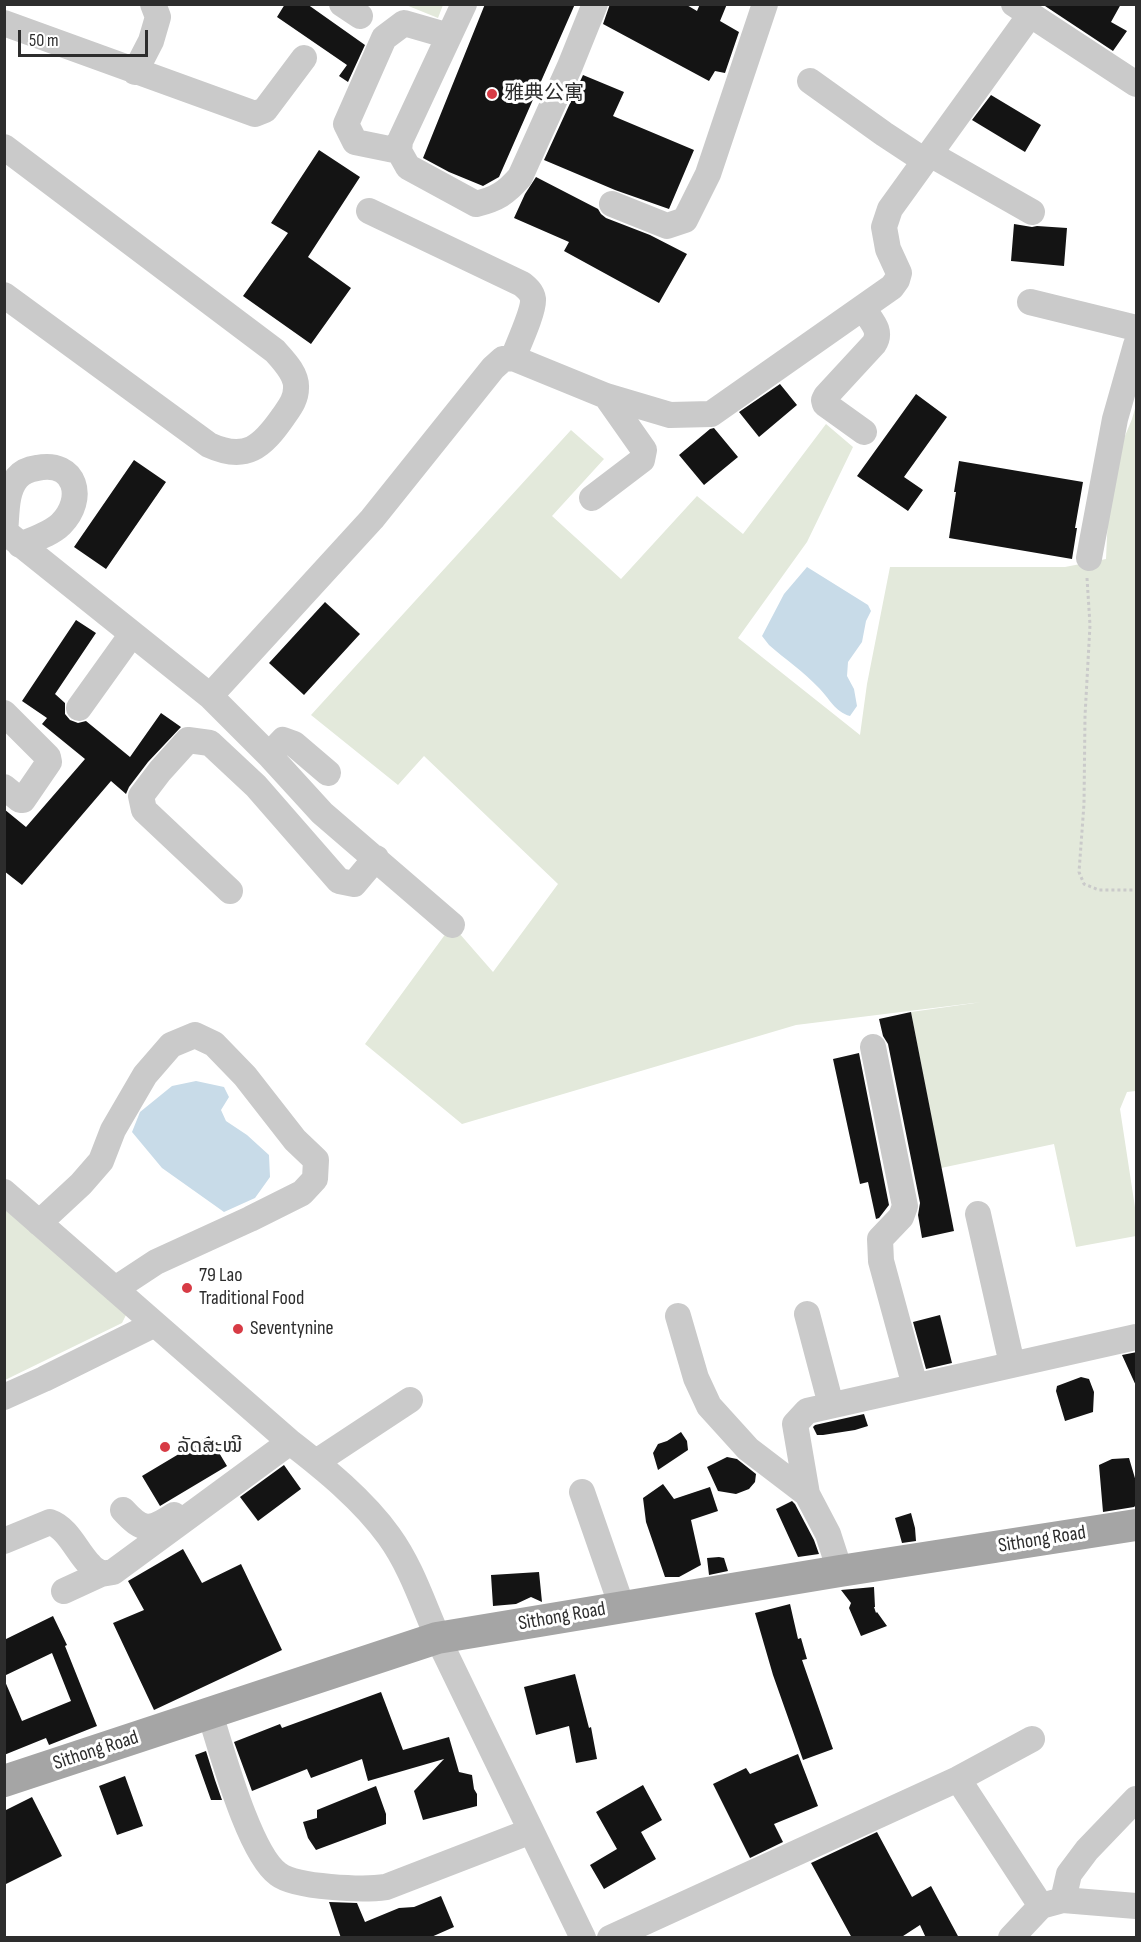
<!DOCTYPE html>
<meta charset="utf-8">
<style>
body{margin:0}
#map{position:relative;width:1141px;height:1942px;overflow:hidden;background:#fff;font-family:"Sofia Sans Condensed",sans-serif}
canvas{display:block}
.frame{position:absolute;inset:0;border:6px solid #2d2d2d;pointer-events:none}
.scale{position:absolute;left:18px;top:30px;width:130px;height:27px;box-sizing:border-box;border:3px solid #2d2d2d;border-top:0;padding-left:8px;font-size:18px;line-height:21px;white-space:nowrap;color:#2d2d2d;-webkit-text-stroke:4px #fff;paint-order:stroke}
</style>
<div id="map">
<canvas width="1141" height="1942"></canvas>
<div class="frame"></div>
<div class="scale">50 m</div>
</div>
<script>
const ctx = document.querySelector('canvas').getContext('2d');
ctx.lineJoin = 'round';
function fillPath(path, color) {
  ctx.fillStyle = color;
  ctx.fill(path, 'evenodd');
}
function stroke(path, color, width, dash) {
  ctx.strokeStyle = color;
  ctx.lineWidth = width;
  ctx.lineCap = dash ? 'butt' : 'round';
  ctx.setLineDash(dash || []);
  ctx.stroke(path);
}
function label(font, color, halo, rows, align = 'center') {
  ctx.font = font + ' "Sofia Sans Condensed","Noto Sans SC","Noto Sans Lao",sans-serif';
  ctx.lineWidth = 6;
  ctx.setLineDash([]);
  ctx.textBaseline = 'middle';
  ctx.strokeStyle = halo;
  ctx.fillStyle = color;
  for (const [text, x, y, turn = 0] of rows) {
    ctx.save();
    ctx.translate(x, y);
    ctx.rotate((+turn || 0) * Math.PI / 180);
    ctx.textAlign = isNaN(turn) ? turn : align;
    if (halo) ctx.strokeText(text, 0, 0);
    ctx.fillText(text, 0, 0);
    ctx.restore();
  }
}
const green = new Path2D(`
 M406,5V4L443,5L438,18Z
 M1136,405V1091L1127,1092L1120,1109L1136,1214V1236L1076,1247L1054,1144L941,1168L911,1012L982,1002L796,1025L462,1124L365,1044L452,925L493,972L558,884L424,756L398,785L311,715L571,430L604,459L552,516L621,579L697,496L743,534L826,424L853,447L807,542L738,638L860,735L867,684L890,567H1065L1106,559L1110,472L1132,419Z
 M5,1208L127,1313L122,1323L5,1380Z`);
const water = new Path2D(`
 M807,567L868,605L871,611L866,621L862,642L848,662L847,676L854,689L857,706L850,716C835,712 829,698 819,688C804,672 785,659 769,645L762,636L784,594Z
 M196,1081L224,1087L229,1097L221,1110L226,1121L247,1135L269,1155L270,1177L255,1198L224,1212L162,1168L132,1132L140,1112L172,1086Z`);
const building = new Path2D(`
 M285,4H307L365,45L348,82L339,76L347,65L277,17Z
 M485,4H575L499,177L483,186L449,172L423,158Z
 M610,4H685L697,11L700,4H727L720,21L739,32L725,73L715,71L709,81L603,24Z
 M1042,4H1121L1111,22L1127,31L1113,51Z
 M583,75L624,92L613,116L694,150L669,209L615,190L544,160Z
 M991,95L1041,125L1025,152L972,120Z
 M319,150L360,177L308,257L351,288L311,344L243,296L288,233L271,223Z
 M536,177L598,209L601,214L606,218L650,235L687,254L659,303L564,251L569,242L514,218L525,194Z
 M1014,224L1032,227L1037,226L1067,228L1064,266L1011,261Z
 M780,384L797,405L759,437L739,412Z
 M916,394L947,417L904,477L923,490L908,511L857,476Z
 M714,428L738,457L704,485L679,455L710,429Z
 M134,460L166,482L106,569L74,547Z
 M959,461L1083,482L1075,528H1077L1072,559L949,538L956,492H954Z
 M325,602L360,634L304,695L269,663Z
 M76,620L96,633L55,694L65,703V714L70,720L78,723L86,721L130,757L161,713L181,727L148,762L129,787L126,794L111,781L22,885L4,871V809L26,827L85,759L42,724L47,718L22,701Z
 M911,1012L954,1231L922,1238L918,1215L920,1203L888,1044L883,1036L879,1019Z
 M859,1053L889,1205L879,1218L876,1219L868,1182L860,1184L833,1059Z
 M940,1315L952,1363L926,1369L913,1322Z
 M1137,1352V1388L1122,1355Z
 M1081,1377L1089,1379L1094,1392L1093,1412L1065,1421L1056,1391L1057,1386Z
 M864,1414L868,1426L855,1430L823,1435H817L813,1427L815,1425Z
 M681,1432L687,1441L688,1450L658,1470L653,1453L658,1444L667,1441Z
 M209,1436L227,1466L160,1506L142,1476Z
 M727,1457L737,1459L756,1474L755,1482L749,1489L736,1494L718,1491L707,1467Z
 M1129,1458L1137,1485V1504L1134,1507L1103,1512L1099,1465L1112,1459Z
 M284,1465L301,1489L258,1521L240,1497Z
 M663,1484L674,1499L710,1487L718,1511L691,1520L701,1565L679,1577H665L646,1522L643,1498Z
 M792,1501L795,1504L814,1540L819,1554L798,1557L776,1509Z
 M911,1513L915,1528L916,1541L902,1543L895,1518Z
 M183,1549L202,1583L241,1564L282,1650L154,1710L113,1623L144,1610L128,1581Z
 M719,1557L724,1558L728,1571L709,1575L707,1558Z
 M539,1572L542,1602L531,1597L516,1604L493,1606L491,1575Z
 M874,1587L875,1607H874L876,1613L877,1612L887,1626L861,1636L849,1608L851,1603L841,1590Z
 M790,1604L798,1639L801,1638L807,1659L802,1660L833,1749L803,1760L773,1675L755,1613Z
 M53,1616L67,1645L65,1646L97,1726L49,1745L46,1738L4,1755V1679L22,1721L71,1701L52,1653L4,1676V1640Z
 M575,1674L589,1728L591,1727L597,1759L576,1763L569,1726L536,1735L524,1687Z
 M381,1692L403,1750L449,1737L459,1772L472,1775L474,1789L477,1794V1806L423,1820L414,1791L444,1759L368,1781L362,1759L311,1778L307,1769L252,1791L234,1742L280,1724L282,1728Z
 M206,1751L215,1780L222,1800H211L195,1755Z
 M798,1754L818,1806L774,1824L783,1842L750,1858L713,1784L746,1768L750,1774Z
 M125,1776L143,1826L117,1835L99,1786Z
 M643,1785L662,1820L641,1832L656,1859L604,1889L590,1865L617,1849L596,1812Z
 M376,1786L386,1814V1824L316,1850L308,1838L303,1822L317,1818V1810Z
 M32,1797L62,1856L4,1885V1811Z
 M877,1832L912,1897L931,1886L959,1938H926L920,1925L900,1938H852L811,1863Z
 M441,1896L454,1927L429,1938H341L329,1902L357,1903L365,1922L399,1908L414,1907Z`);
const path = new Path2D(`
 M1087,578L1090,625L1085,716L1084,804L1079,872L1084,884L1099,890H1136`);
const minor = new Path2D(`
 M342,4L360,16
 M464,4L400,141L399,151L408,167L476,204C497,199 506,193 520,177L570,66L595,4
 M1014,4L1136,84
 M4,23L255,114L265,110L304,58
 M135,72L151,41L158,17L153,4
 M810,81L884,134L925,161
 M4,147L275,351C284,361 297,374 296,388C296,400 289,408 283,417C262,447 246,462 209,445L4,295
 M399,151L355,142L346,124L384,38L404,23L449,36
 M930,154L1032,212
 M612,204L667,226L685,220L708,174L765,4
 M369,211L522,284C527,288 532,292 533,299C534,311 518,345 513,358
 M1030,302L1136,328
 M863,308C870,320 883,330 874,344L826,396L824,400L825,404L864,432
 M592,498L642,460L644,450L606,396
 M4,531L210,696L269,755L322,813L452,925
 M5,532C7,515 5,492 17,478C22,472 29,469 37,468C76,460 86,499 61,524C51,534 34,539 20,545
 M1089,558L1115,419L1136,345
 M210,696L372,519L493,368L503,359L513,358L606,396L670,415L711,414L892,287L897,280L899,273L888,249L884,227L890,209L1030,15
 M79,708L132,634
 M4,713L48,757L49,762L23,800H20L4,787
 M269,755L283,740L294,744L328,773
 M230,891L144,810L141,796L160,771L188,740L210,743L256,786L339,881L354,884L376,858
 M873,1047L905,1206L901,1217L880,1239L881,1261L915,1386
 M4,1192L290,1442C325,1469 363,1500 389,1536C415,1572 426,1615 446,1655C491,1749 537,1843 583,1938
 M978,1214L1012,1364
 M39,1223L81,1184L101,1161L113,1130L145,1075L171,1045L195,1035L214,1044L245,1076L295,1140L316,1160L315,1179L302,1193L250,1219L156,1262L115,1289
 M807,1314L831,1405
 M678,1316L696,1378L709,1406L748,1449L807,1494
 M4,1397L44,1379L155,1324
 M316,1462L410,1400
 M582,1492L622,1607
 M123,1510C143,1532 150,1531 174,1515
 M4,1541L50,1522C68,1528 77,1552 90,1565C93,1569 98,1571 101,1574L113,1572L290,1442
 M840,1571L828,1534L807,1494L795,1424L807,1411L1136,1337
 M64,1591L101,1574
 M210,1714C222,1751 249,1853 278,1874C296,1888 364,1890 386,1887L531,1831
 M958,1779L1041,1906
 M1063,1900L1069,1874L1087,1850L1136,1799
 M610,1938L958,1779L1032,1739
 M1011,1938L1041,1906L1063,1900L1136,1906`);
const major = new Path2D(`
 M4,1781L437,1638L840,1571L1136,1525`);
const markers = [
 [492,94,6,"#d73b45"],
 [187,1288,6,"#d73b45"],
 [238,1329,6,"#d73b45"],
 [165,1447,6,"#d73b45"]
];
const poiNames = [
 ["雅典公寓",504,94],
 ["79 Lao",199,1276],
 ["Traditional Food",199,1299],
 ["Seventynine",250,1329],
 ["ລັດສະໝີ",177,1447]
];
const streetNames = [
 ["Sithong Road",1042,1540,-9],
 ["Sithong Road",562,1617,-10],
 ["Sithong Road",96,1751,-18]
];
fillPath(green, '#e3e9db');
fillPath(water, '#c8dbe8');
fillPath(building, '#141414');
stroke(path, '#cacaca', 3, [3, 3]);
stroke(minor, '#cacaca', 26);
stroke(major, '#a5a5a5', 32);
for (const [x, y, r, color] of markers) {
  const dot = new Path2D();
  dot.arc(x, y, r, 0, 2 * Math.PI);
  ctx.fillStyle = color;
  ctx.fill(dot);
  stroke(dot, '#fff', 2);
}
label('20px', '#2d2d2d', '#fff', poiNames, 'left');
label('20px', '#2d2d2d', '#fff', streetNames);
</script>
